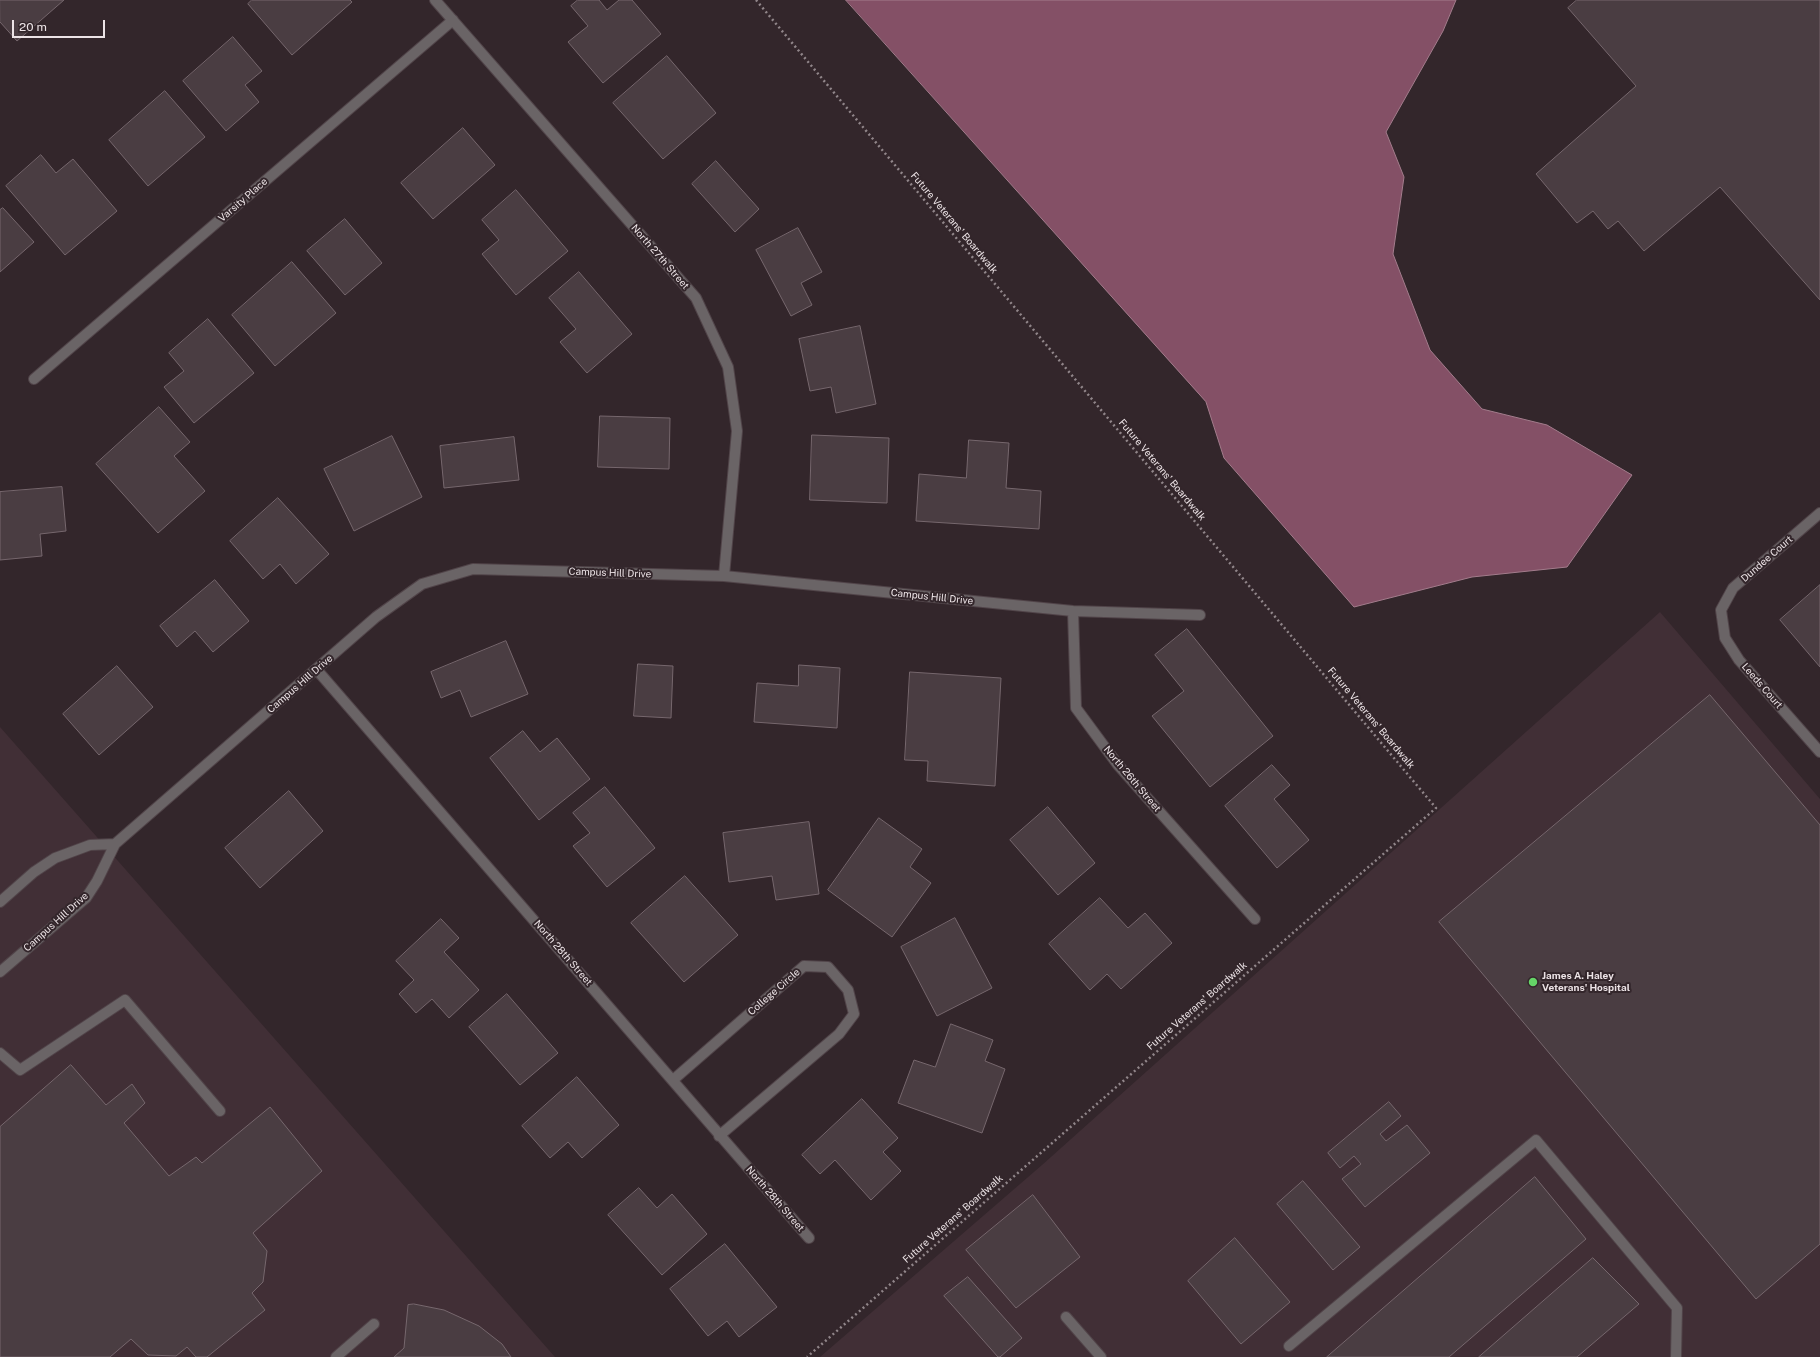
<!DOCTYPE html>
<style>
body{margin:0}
#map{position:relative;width:1820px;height:1357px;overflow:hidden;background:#33262b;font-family:"Public Sans",sans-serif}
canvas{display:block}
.scale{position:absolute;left:12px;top:20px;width:93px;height:18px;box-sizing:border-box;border:2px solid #ece3e6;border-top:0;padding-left:5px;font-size:12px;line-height:14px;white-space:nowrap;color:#ece3e6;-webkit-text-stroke:3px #33262b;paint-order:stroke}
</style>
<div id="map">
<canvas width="1820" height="1357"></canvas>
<div class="scale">20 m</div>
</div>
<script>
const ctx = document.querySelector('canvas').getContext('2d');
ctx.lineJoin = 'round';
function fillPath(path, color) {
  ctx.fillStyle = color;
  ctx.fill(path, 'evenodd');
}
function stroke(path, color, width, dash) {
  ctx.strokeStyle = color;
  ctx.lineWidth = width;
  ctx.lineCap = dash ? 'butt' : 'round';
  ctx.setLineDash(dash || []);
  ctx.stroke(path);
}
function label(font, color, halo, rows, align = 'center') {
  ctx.font = font + ' "Public Sans",sans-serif';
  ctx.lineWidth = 4;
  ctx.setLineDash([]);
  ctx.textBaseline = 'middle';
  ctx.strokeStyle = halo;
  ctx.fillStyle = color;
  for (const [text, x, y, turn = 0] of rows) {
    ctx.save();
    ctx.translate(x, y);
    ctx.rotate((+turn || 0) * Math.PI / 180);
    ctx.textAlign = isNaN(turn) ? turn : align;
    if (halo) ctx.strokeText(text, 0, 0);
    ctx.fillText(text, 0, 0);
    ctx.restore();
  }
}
const built = new Path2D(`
 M1660,612L1820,799V1357H820L1042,1165Z
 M0,727L555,1357H0Z`);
const water = new Path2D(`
 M846,0H1456L1443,31L1386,132L1404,177L1393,254L1430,350L1482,409L1547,425L1632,475L1567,567L1472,577L1354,607L1224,458L1206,402Z`);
const building = new Path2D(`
 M0,0H64L17,41L0,22Z
 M252,0H350L352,2L292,55L248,4Z
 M578,0H599L607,10L619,0H632L661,34L603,83L568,42L588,26L571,6Z
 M1577,0H1820V300L1720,187L1644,251L1618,221L1608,229L1593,211L1577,223L1536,174L1636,86L1568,8Z
 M233,37L262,71L245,85L259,102L226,131L183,81Z
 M667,56L716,113L663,159L613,103Z
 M165,91L205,137L148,186L109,140Z
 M463,128L495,165L433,219L401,183Z
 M41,155L56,173L73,159L117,211L65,255L6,186Z
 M716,161L759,209L735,232L692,184Z
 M516,190L568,251L516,295L482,254L499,240L482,220Z
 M3,208L34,242L0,272V210Z
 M345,219L382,263L345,295L307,251Z
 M798,228L822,272L801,283L812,305L791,316L756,250Z
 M292,262L336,313L275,366L232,315Z
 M579,272L632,334L587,373L560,342L576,329L549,298Z
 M208,319L254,373L194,423L164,387L184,371L169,353Z
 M860,326L876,404L836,413L831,387L810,391L799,339Z
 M159,407L190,442L174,456L205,491L158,533L96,464Z
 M600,416L670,418L669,469L598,467Z
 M812,435L889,438L887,503L810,500Z
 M392,436L422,497L354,531L324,469Z
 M514,437L519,480L444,488L440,446Z
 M969,440L1009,443L1006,488L1041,491L1039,529L916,521L919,474L966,478Z
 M62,487L66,531L40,534L42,556L0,560V492Z
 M278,498L329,554L296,584L280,564L263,579L230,541Z
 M215,580L249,621L213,652L195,631L177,647L160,626Z
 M1820,585V667L1780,620Z
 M1187,629L1273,736L1210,787L1152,716L1184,691L1155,655Z
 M506,641L528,694L471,717L460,690L441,698L431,672Z
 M638,664L673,666L671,718L634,716Z
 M799,665L840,668L837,728L754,722L757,683L798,686Z
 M117,666L153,707L99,755L63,714Z
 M910,672L1001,678L995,786L927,781L928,761L905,760Z
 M1710,695L1820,825V1244L1756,1299L1439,922Z
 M523,731L540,752L557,738L590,779L539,820L490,758Z
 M1272,765L1290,785L1274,799L1309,840L1277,868L1225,806Z
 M605,787L655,848L607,887L573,846L590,833L573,813Z
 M289,791L323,831L260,888L225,848Z
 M1048,807L1095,863L1058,895L1010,840Z
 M879,818L922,849L910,867L931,883L892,937L828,890Z
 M809,822L819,894L776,900L772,876L729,882L723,833Z
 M685,876L738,935L684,982L631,923Z
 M1100,898L1128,928L1145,913L1172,943L1121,989L1107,974L1090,990L1049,944Z
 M955,918L992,988L937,1016L901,947Z
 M441,919L459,938L444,952L479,990L449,1018L432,999L416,1013L399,994L414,980L396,961Z
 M507,994L558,1053L520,1085L469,1027Z
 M951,1024L993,1040L985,1061L1005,1069L982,1133L898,1103L914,1060L935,1067Z
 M71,1065L106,1105L132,1084L145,1103L124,1123L169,1176L196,1157L202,1163L270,1107L322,1171L253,1233L267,1251L263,1282L252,1293L265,1310L207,1357H196L187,1347L176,1356L148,1355L131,1339L110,1357H0V1127Z
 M577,1077L619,1125L582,1158L568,1142L550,1158L522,1126Z
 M862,1099L898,1138L883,1152L901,1171L871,1200L835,1160L820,1174L802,1155Z
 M1389,1102L1401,1116L1380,1134L1386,1141L1407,1125L1430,1153L1365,1207L1342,1179L1361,1164L1354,1156L1340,1168L1328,1153Z
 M1535,1177L1586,1239L1449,1357H1327Z
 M1303,1181L1360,1247L1333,1270L1277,1204Z
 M639,1188L657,1208L672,1194L707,1234L662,1275L608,1215Z
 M1033,1195L1080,1257L1016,1308L966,1250Z
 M1235,1238L1290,1302L1241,1344L1188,1281Z
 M725,1244L777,1307L739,1337L727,1321L708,1336L670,1289Z
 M1593,1258L1639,1304L1577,1357H1479Z
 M968,1277L1022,1338L1000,1357H998L944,1296Z
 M414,1304L444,1310L479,1326L502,1344L511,1357H394L404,1348L408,1305Z`);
const path = new Path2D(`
 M756,0L1436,808L807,1357`);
const minor = new Path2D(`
 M435,0L696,298L728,367L737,431L724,576
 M34,379L453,20
 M1820,513L1733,588L1721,610L1725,638L1739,660L1820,752
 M1073,611L1076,708L1118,765L1255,919
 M317,670L809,1238
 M0,902L34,872L55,858L90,845L115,844
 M0,972L86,898L97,881L115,844L376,617L422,584L473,569L724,576L1073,611L1200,615
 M0,1053L20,1070L125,1000L220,1111
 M673,1080L804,966L828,967L848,990L854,1014L839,1034L719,1136
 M1066,1317L1101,1357
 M1289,1346L1536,1140L1677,1308L1676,1357
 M336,1357L374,1324`);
const markers = [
 [1533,982,5,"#65d467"]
];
const streetNames = [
 ["Varsity Place",243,200,-41],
 ["Future Veterans' Boardwalk",954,223,50],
 ["North 27th Street",660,257,49],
 ["Future Veterans' Boardwalk",1162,470,50],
 ["Dundee Court",1767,559,-41],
 ["Campus Hill Drive",610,573,2],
 ["Campus Hill Drive",932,597,6],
 ["Campus Hill Drive",300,684,-41],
 ["Leeds Court",1762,686,49],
 ["Future Veterans' Boardwalk",1371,718,50],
 ["North 26th Street",1132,779,50],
 ["Campus Hill Drive",56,922,-42],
 ["North 28th Street",563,953,49],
 ["College Circle",774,992,-41],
 ["Future Veterans' Boardwalk",1197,1006,-41],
 ["North 28th Street",775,1199,49],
 ["Future Veterans' Boardwalk",953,1219,-41]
];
const poiNames = [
 ["James A. Haley",1542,976],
 ["Veterans' Hospital",1542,988]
];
fillPath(built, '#412f36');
fillPath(water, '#845066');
stroke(water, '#a37c8c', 1);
fillPath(building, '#4a3d42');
stroke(building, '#76676d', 1);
stroke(minor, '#514449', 12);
stroke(path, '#91868a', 2.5, [2, 3]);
stroke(minor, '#6a6466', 10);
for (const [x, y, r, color] of markers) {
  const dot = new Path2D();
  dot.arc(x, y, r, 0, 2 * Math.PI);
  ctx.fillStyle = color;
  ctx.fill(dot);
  stroke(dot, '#33262b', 1.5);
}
label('10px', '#ece3e6', '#33262b', streetNames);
label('bold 10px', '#ece3e6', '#33262b', poiNames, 'left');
</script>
